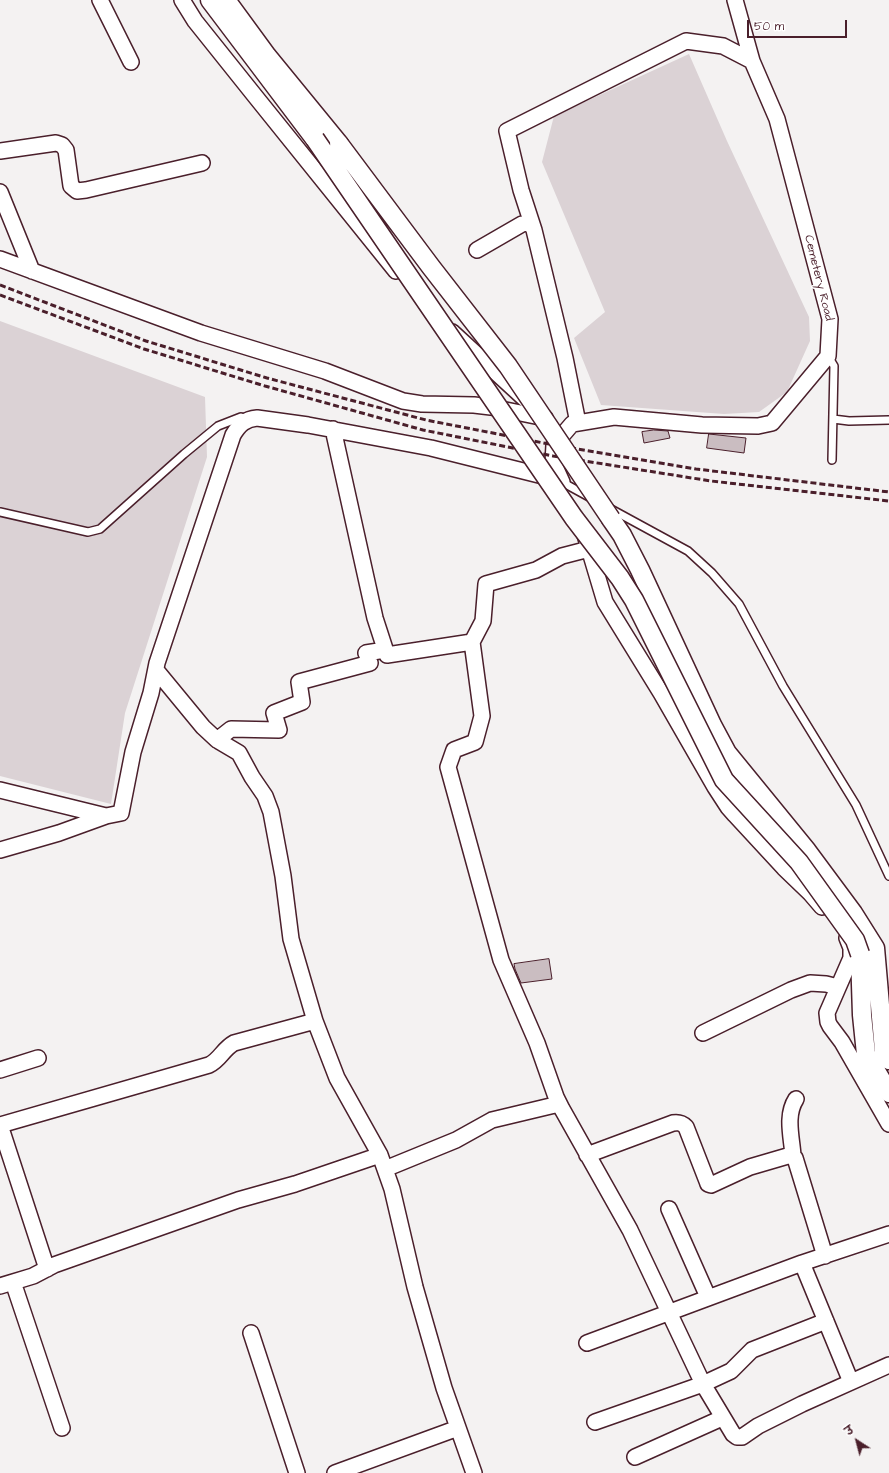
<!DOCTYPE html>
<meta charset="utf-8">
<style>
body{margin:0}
#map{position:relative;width:889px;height:1473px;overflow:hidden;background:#f4f2f2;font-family:"Architects Daughter","Playpen Sans Deva",sans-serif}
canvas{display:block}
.north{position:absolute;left:837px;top:1421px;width:40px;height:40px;-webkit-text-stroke:3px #fff;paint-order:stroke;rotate:324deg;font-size:11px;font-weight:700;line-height:16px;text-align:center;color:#4a1f2b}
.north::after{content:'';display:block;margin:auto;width:14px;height:18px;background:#4a1f2b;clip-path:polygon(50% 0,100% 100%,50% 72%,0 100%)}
.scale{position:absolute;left:747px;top:20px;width:100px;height:18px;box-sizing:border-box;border:2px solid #4a1f2b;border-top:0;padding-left:5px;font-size:12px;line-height:14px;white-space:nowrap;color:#4a1f2b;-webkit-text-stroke:3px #fff;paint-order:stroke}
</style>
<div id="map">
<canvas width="889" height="1473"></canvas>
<div class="north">उ</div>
<div class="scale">50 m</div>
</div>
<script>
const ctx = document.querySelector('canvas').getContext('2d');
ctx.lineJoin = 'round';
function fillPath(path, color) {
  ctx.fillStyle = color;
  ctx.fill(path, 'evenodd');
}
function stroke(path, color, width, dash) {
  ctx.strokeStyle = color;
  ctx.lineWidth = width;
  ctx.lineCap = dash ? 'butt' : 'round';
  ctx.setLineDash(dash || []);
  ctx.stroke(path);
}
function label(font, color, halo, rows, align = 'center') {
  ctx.font = font + ' "Architects Daughter",sans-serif';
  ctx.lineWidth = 3;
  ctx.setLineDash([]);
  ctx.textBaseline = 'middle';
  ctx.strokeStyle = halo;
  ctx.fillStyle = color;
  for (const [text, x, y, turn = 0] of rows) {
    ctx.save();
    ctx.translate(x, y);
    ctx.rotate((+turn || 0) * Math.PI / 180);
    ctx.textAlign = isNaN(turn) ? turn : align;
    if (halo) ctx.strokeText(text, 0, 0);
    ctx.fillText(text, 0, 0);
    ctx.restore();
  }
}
const green = new Path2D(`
 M689,54L727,141L809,317L810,341L787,392L759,412L724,414L601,405L574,338L605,312L542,162L554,116Z
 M0,321L205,397L207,457L125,713L111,804L0,776Z`);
const building = new Path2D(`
 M654,430L668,431L670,438L644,443L642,432Z
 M709,434L746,438L744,453L707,448Z
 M549,959L552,979L521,983L515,969L514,964Z`);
const service = new Path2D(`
 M828,356L834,366L832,460
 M833,419L849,421L889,420
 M560,481L591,498
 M609,508L688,551L712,573L739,604L783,686L856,805L889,876
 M0,512L88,532L100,529L184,454L218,426L241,417L244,418`);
const minor = new Path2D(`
 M100,0L131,62
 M182,0L195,21L255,96L396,271
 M0,151L56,143L62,145L66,150L71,186L77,191L86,190L202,163
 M0,192L32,271
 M477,250L522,224L527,223L532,226
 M0,259L201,333L325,371L403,401L422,404L474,405L491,407L545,418
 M452,332L525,399
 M578,423L565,358L534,230L521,190L507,131L686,41L723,46L752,61
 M333,429L375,618L387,655L472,642
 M562,482L553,462L554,445L572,424L614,417L702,425L758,426L772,423L828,356L830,319L777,119L752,61L735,0
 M585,535L605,602L661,693L715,787L728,807L735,815L784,868L810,893L822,907
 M589,549L562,556L536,570L486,584L483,621L472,642L482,716L475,742L454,750L448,767L501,960L537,1043L556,1097L562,1109L630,1230L703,1384L733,1434L737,1437H742L758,1426L802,1404L889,1365
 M156,670L203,727L217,740L239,753L252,777L265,796L271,812L283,876L291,939L315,1021L337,1078L380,1155L392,1189L415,1287L444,1388L474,1473
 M217,740L231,729L279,730L274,713L302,702L299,682L370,663L366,653L385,650
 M0,790L106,816L121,813L133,752L151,693L157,663L233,435C239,425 245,419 257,418L308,425L431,448L551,478
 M0,850L59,833L106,816
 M847,938L851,948V958L827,1013L828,1022L830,1026L842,1042L889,1124
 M703,1033L791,990L810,983L826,984L838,987
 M0,1070L38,1058
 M0,1125L209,1065C220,1060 223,1049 234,1043L315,1021
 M0,1125L47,1269
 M587,1155L673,1123C679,1122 682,1123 686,1127L707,1181L708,1184L711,1185L750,1167L791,1155L795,1158L825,1256
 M793,1156C792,1138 785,1116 796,1099
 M385,1169L456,1140L492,1120L559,1104
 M669,1209L708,1297
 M802,1263L851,1382
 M13,1282L62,1428
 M0,1286L33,1276L54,1265L238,1200L295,1184L380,1155
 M251,1333L297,1473
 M587,1343L802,1263L889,1234
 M595,1422L703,1384L731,1371L752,1350L826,1321
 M635,1457L722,1418
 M335,1473L458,1428`);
const tertiary = new Path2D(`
 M210,0L315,139
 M226,0L267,56L339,144
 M611,519L622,535L640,570L712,725L727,753L807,851L853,913L875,948L884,1051L889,1060
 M860,954L862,1015L866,1054L889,1093`);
const rail = new Path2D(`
 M0,285L146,341L267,378L426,420L554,445L696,469L889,492
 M0,295L144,349L265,386L423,430L553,456L711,481L889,501`);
const tertiaryBridge = new Path2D(`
 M315,139L574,518L620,578L634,600L724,780L799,862L855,940L860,954
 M339,144L431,267L508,366L611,519`);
const streetNames = [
 ["Cemetery Road",818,278,76]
];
fillPath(green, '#dbd2d5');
fillPath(building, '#cabdc1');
stroke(building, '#4a1f2b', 1);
stroke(service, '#4a1f2b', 10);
stroke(minor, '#4a1f2b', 18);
stroke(tertiary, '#4a1f2b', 21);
stroke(service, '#fff', 7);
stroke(minor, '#fff', 15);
stroke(tertiary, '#fff', 18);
stroke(rail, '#4a1f2b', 3, [6, 3]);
stroke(tertiaryBridge, '#4a1f2b', 21, []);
stroke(tertiaryBridge, '#fff', 18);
label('12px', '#4a1f2b', '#fff', streetNames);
</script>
